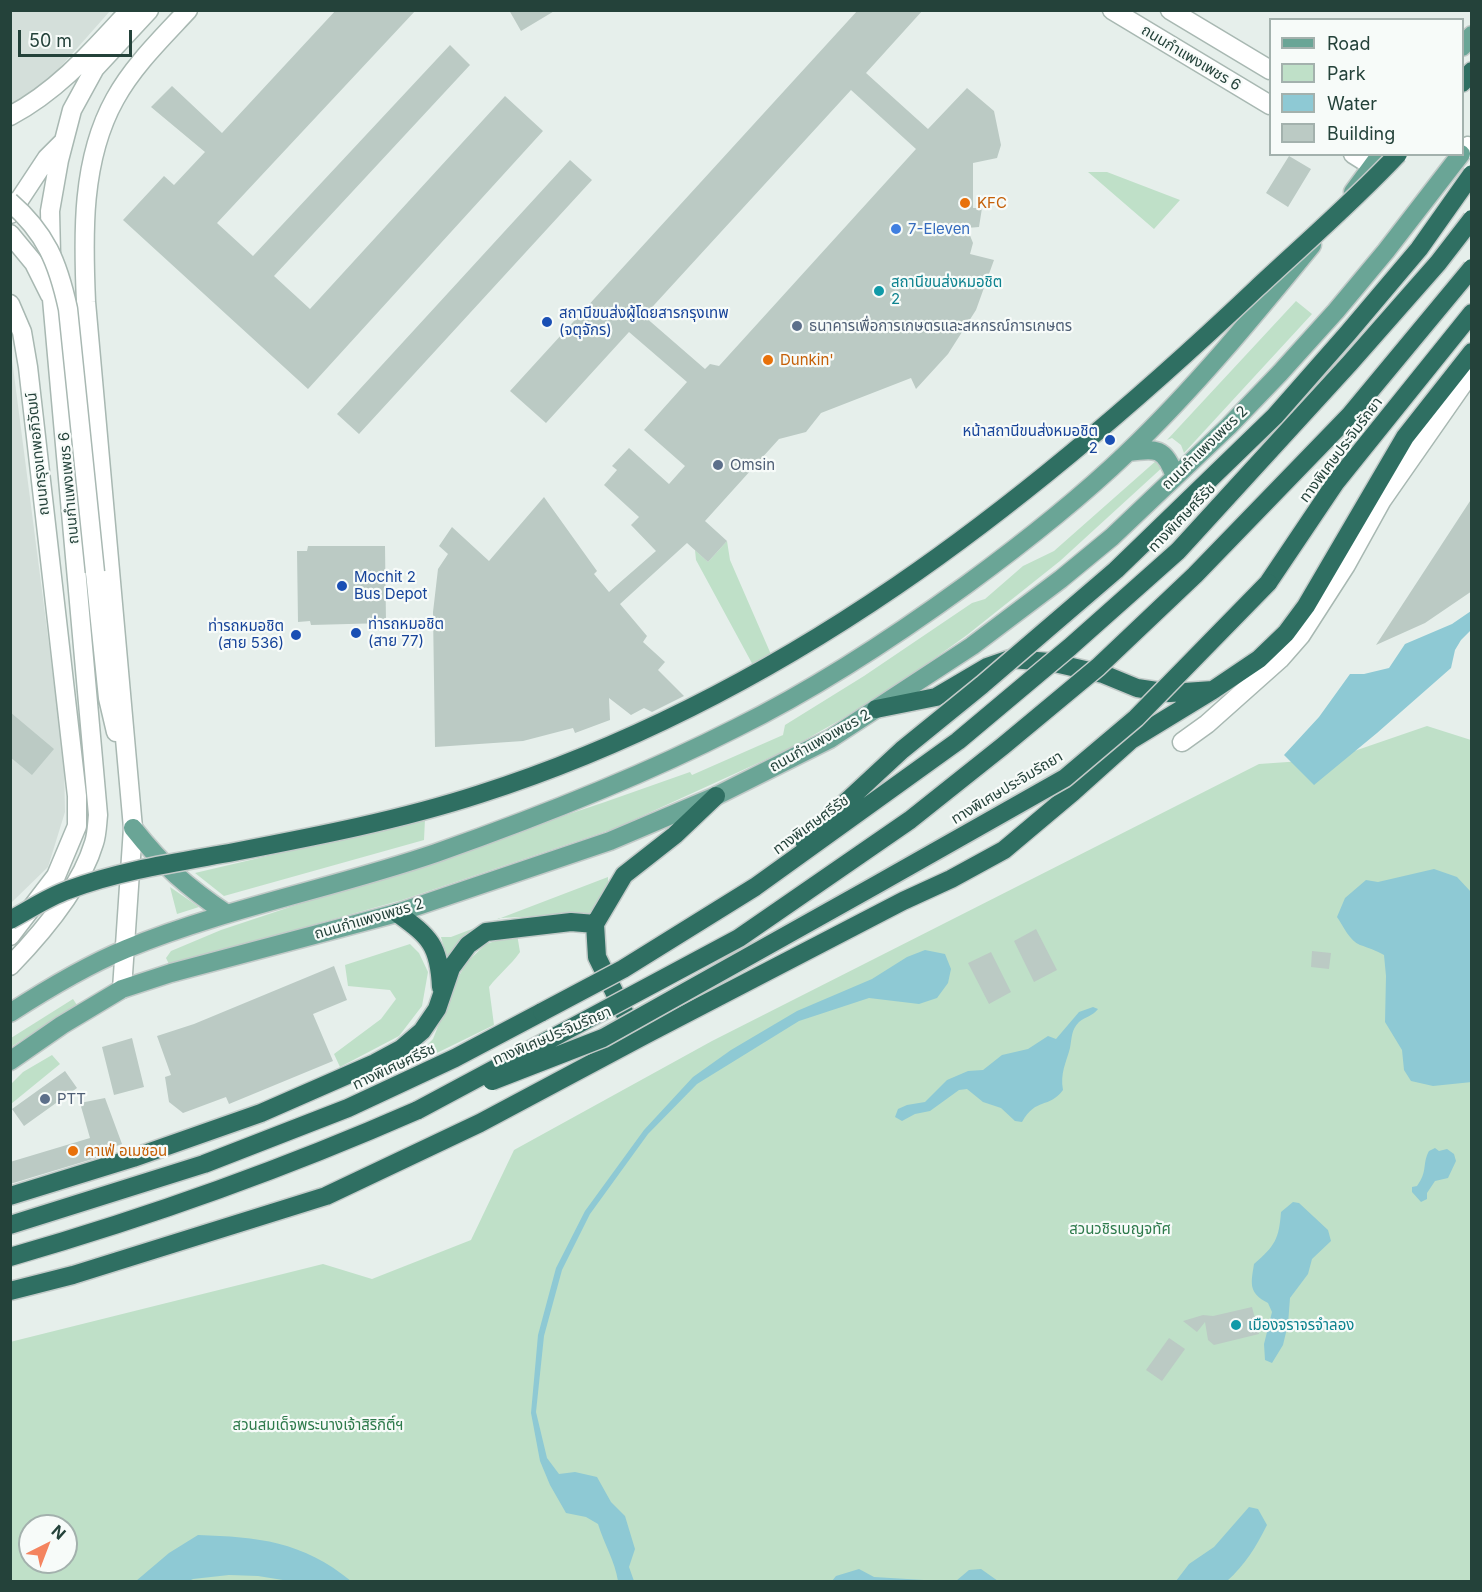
<!DOCTYPE html>
<meta charset="utf-8">
<style>
body{margin:0}
#map{position:relative;width:1482px;height:1592px;overflow:hidden;background:#e6efeb;font-family:Inter,sans-serif}
canvas{display:block}
.frame{position:absolute;inset:0;border:12px solid #24423a;pointer-events:none}
.legend{position:absolute;left:1269px;top:18px;width:195px;height:138px;box-sizing:border-box;background:#f7fbf9;border:2px solid #a3b1ad;margin:0;padding:8px 10px;list-style:none;font-size:18px;color:#24423a}
.legend li{display:flex;align-items:center;gap:12px;height:30px}
.legend b{width:30px;border:2px solid #a3b1ad}
.north{position:absolute;left:18px;top:1514px;width:60px;height:60px;box-sizing:border-box;background:#f7fbf9;border:2px solid #a3b1ad;border-radius:50%;rotate:42deg;font-size:16px;font-weight:700;line-height:24px;text-align:center;color:#24423a}
.north::after{content:'';display:block;margin:auto;width:21px;height:27px;background:#f4845f;clip-path:polygon(50% 0,100% 100%,50% 72%,0 100%)}
.scale{position:absolute;left:18px;top:30px;width:114px;height:27px;box-sizing:border-box;border:3px solid #24423a;border-top:0;padding-left:8px;font-size:18px;line-height:21px;white-space:nowrap;color:#24423a;-webkit-text-stroke:4px #f7fbf9;paint-order:stroke}
</style>
<div id="map">
<canvas width="1482" height="1592"></canvas>
<div class="frame"></div>
<ul class="legend">
<li><b style="height:8px;background:#6aa596"></b>Road</li>
<li><b style="height:16px;background:#bfe0c8"></b>Park</li>
<li><b style="height:16px;background:#8ec9d4"></b>Water</li>
<li><b style="height:16px;background:#bbcac4"></b>Building</li>
</ul>
<div class="north">N</div>
<div class="scale">50 m</div>
</div>
<script>
const ctx = document.querySelector('canvas').getContext('2d');
ctx.lineJoin = 'round';
function fillPath(path, color) {
  ctx.fillStyle = color;
  ctx.fill(path, 'evenodd');
}
function stroke(path, color, width, dash) {
  ctx.strokeStyle = color;
  ctx.lineWidth = width;
  ctx.lineCap = dash ? 'butt' : 'round';
  ctx.setLineDash(dash || []);
  ctx.stroke(path);
}
function label(font, color, halo, rows, align = 'center') {
  ctx.font = font + ' Inter,"Noto Sans Thai",sans-serif';
  ctx.lineWidth = 4.5;
  ctx.setLineDash([]);
  ctx.textBaseline = 'middle';
  ctx.strokeStyle = halo;
  ctx.fillStyle = color;
  for (const [text, x, y, turn = 0] of rows) {
    ctx.save();
    ctx.translate(x, y);
    ctx.rotate((+turn || 0) * Math.PI / 180);
    ctx.textAlign = isNaN(turn) ? turn : align;
    if (halo) ctx.strokeText(text, 0, 0);
    ctx.fillText(text, 0, 0);
    ctx.restore();
  }
}
const built = new Path2D(`
 M11,11H110L11,123Z
 M10,344L64,760L65,812L48,867L11,903Z`);
const green = new Path2D(`
 M1088,172H1107L1180,200L1154,229Z
 M1296,301L1312,314L1184,453L1181,445L1172,438L1167,440Z
 M1157,460L1165,465L1060,561L967,635L906,679L840,720L791,748L616,828L402,900L180,962L169,964L166,958L171,951L221,930L605,802L690,772L692,775L783,735L785,725L864,676L972,603L985,599L1023,566L1054,551Z
 M727,541L730,560L773,659L754,667L696,560L695,550L708,562Z
 M1427,726L1471,740V1581H11L10,1342L323,1264L372,1279L471,1240L514,1150L712,1041L1259,764L1331,759ZM30,1526H66V1562H30Z
 M425,819L424,840L224,896L195,873Z
 M608,877V887L589,914L499,918L478,931L447,960L441,937H451Z
 M170,887L199,907L177,914Z
 M517,934L520,952C511,965 499,974 489,987L494,1025L404,1069L433,1039L455,983L467,962L486,944Z
 M410,944L419,953L428,972L422,1006L399,1036L340,1067L334,1054L381,1019L396,999L390,990L348,986L345,965Z
 M73,999L77,1005L11,1047V1038Z
 M52,1055L60,1064L11,1104V1084L23,1072Z`);
const water = new Path2D(`
 M1471,611V630L1461,640L1455,650L1451,668L1377,733L1314,785L1284,755L1319,717L1350,674H1364L1389,668L1405,644L1452,624Z
 M1434,869L1457,877L1471,892L1472,1082L1433,1086L1411,1081L1404,1070L1402,1050L1385,1022L1386,976L1384,955C1375,950 1369,948 1360,945C1350,941 1343,926 1337,917L1345,898L1366,880L1378,882Z
 M925,950L945,954L951,969L948,983L937,998L919,1004L869,998L799,1021L697,1084L648,1134L590,1214L562,1270L544,1336L536,1412L547,1458L559,1474L575,1472L597,1477L611,1502L625,1516L635,1549L629,1567L634,1581H618C615,1561 604,1544 598,1524L586,1517L566,1513L550,1485L540,1461L531,1413L538,1335L556,1268L585,1211L644,1130L693,1077L731,1050L797,1011L872,979L907,957Z
 M1093,1007L1098,1009C1093,1016 1085,1017 1079,1022C1071,1030 1072,1038 1070,1048C1066,1063 1060,1073 1063,1090C1049,1109 1036,1097 1022,1122L1015,1121L1001,1108L983,1102L967,1089L959,1090L930,1111L915,1114L902,1121L895,1117L898,1109L907,1105L925,1102L947,1080L968,1071L983,1070L1002,1055L1028,1049L1048,1036L1056,1039L1079,1012Z
 M1435,1148L1439,1151L1447,1149L1454,1154L1456,1161L1448,1178L1435,1181L1427,1193V1199L1421,1202L1412,1192V1187L1417,1186C1428,1171 1422,1164 1429,1151Z
 M1293,1202L1299,1203L1328,1230L1331,1241L1312,1259L1308,1274L1290,1298L1288,1324L1283,1345L1272,1363L1265,1360L1264,1344L1272,1312L1268,1303C1248,1293 1251,1283 1254,1264C1275,1246 1279,1239 1281,1212Z
 M1249,1507L1258,1509L1267,1525C1256,1547 1245,1565 1227,1581H1176L1189,1564L1214,1547Z
 M198,1535C258,1537 302,1541 351,1581H289L258,1576L229,1575L193,1579L189,1581H136L169,1553Z
 M859,1569L874,1577L924,1580L929,1581H832L836,1576Z
 M981,1569L998,1581H956L969,1570Z`);
const building = new Path2D(`
 M336,10H416L217,223L253,256L450,45L470,65L274,276L310,309L505,96L543,131L308,389L123,220L164,176L174,185L205,152L151,107L172,86L222,133Z
 M509,10H556L521,31Z
 M858,10H923L866,73L928,129L967,88L994,111L1001,145L997,158L973,163V208H982L979,227L967,228L973,243L970,254L994,260L976,310L948,354L916,389L911,378L821,413L806,432L779,439L705,521L727,541L708,562L687,543L620,604L647,636L643,642L665,662L658,670L684,696L652,712L644,708L631,715L609,698L610,720L575,733L573,728L523,741L435,747L433,612L438,569L448,554L439,546L452,527L489,561L544,497L597,571L594,574L609,592L656,551L631,525L639,517L604,485L617,470L612,466L629,448L669,484L685,466L644,430L687,382L629,332L546,423L510,391ZM851,90L916,149L719,366L710,364L705,369L644,316Z
 M1289,156L1311,169L1288,207L1266,193Z
 M570,160L592,180L359,434L337,414Z
 M1472,498V591L1425,623L1376,645Z
 M308,546H385L386,623L311,625L310,621L298,622L297,551H307Z
 M10,712L54,749L32,775L10,757Z
 M1036,929L1057,970L1034,982L1014,941Z
 M1312,951L1331,953L1329,969L1311,967Z
 M991,952L1011,992L989,1004L968,963Z
 M334,966L347,1000L313,1014L333,1061L229,1104L226,1097L183,1113L169,1102L165,1077L171,1075L157,1036L194,1024Z
 M132,1038L144,1087L114,1095L102,1047Z
 M65,1071L77,1088L24,1126L12,1109Z
 M105,1098L122,1144L94,1154L96,1158L10,1184V1162L90,1138L80,1103Z
 M1252,1307L1259,1334L1214,1345L1208,1340L1205,1322L1197,1332L1183,1321L1203,1315L1213,1316Z
 M1169,1338L1185,1349L1162,1381L1146,1370Z`);
const minor = new Path2D(`
 M1112,10L1270,105
 M1170,10L1270,70
 M10,116C59,90 93,50 130,10
 M1468,146L1472,149
 M1353,154L1372,166
 M10,214L47,158L62,143
 M10,234L34,263L50,295
 M10,304L22,332L28,367L77,796V826L56,876L10,936
 M95,572L108,698L116,732
 M1182,742L1207,724L1280,659L1301,635L1346,565L1382,500L1472,371
 M10,966C42,933 81,887 94,843C97,834 97,824 98,815L52,299L50,211L59,160L72,110L95,68L149,10
 M122,989L133,828L86,302C83,235 81,160 115,99C133,66 162,38 188,10`);
const major = new Path2D(`
 M1462,47L1472,35
 M1353,192L1381,154
 M1128,452C1156,448 1165,447 1175,477
 M133,828C163,866 187,887 227,914
 M10,1013C47,989 85,966 126,949C226,908 334,888 436,853C538,817 640,777 736,728C817,688 893,638 966,585C1022,544 1077,501 1127,453C1194,389 1254,316 1312,245
 M10,1061L62,1025L122,989L171,973L397,913L610,841L716,796L830,739L972,646L1061,579L1112,537L1229,426L1280,373L1336,311L1386,251L1461,154`);
const highway = new Path2D(`
 M1462,83L1472,71
 M1268,583L1336,482L1472,313
 M876,709L936,697L987,667L1010,659L1050,662L1103,674L1137,688L1170,693L1213,690L1259,659L1286,633L1306,606L1405,437L1472,352
 M397,913C430,937 439,945 441,987
 M641,1031L628,1020L597,957L595,924L624,875L675,835L716,796
 M10,1196L133,1158L261,1113L375,1063L401,1049L422,1031L437,1009L451,968L468,945L486,932L571,922L595,924
 M10,1225L204,1164L348,1108L455,1058L542,1012
 M10,1257C149,1217 286,1168 418,1110
 M10,1291L73,1275L326,1196L480,1123L645,1035L903,901L951,879L1004,850L1073,792L1131,740L1213,690`);
const minorBridge = new Path2D(`
 M10,202C46,233 58,263 68,309L95,572`);
const highwayBridge = new Path2D(`
 M804,841L902,750L982,685L1116,570L1275,416L1348,333L1419,249L1472,174
 M10,920C29,910 48,897 68,890C121,870 179,862 234,852C317,836 400,820 480,794C783,697 1028,505 1256,289C1303,245 1353,202 1398,154
 M542,1012L623,969L755,887L958,741L1070,647L1178,551L1350,363L1438,263L1472,219
 M492,1081L603,1038L876,885L1065,778L1136,718L1268,583
 M418,1110L739,938L910,820L1003,746L1098,667L1195,575L1350,415L1472,268`);
const markers = [
 [965,203,6,"#e8710a"],
 [896,229,6,"#3f7fe0"],
 [879,291,6,"#0f9aa8"],
 [547,322,6,"#1a4fb4"],
 [797,326,6,"#5c6f8a"],
 [768,360,6,"#e8710a"],
 [1110,440,6,"#1a4fb4"],
 [718,465,6,"#5c6f8a"],
 [342,586,6,"#1a4fb4"],
 [356,633,6,"#1a4fb4"],
 [296,635,6,"#1a4fb4"],
 [45,1099,6,"#5c6f8a"],
 [73,1151,6,"#e8710a"],
 [1236,1325,6,"#0f9aa8"]
];
const streetNames = [
 ["ถนนกำแพงเพชร 6",1191,58,31],
 ["ถนนกำแพงเพชร 2",1205,448,-44],
 ["ทางพิเศษประจิมรัถยา",1341,450,-53],
 ["ถนนกรุงเทพอภิวัฒน์",38,454,-96],
 ["ถนนกำแพงเพชร 6",69,488,-95],
 ["ทางพิเศษศรีรัช",1182,518,-46],
 ["ถนนกำแพงเพชร 2",820,741,-29],
 ["ทางพิเศษประจิมรัถยา",1007,788,-31],
 ["ทางพิเศษศรีรัช",811,825,-36],
 ["ถนนกำแพงเพชร 2",369,919,-16],
 ["ทางพิเศษประจิมรัถยา",552,1036,-23],
 ["ทางพิเศษศรีรัช",394,1067,-25]
];
const foodNames = [
 ["KFC",977,203],
 ["Dunkin'",780,360],
 ["คาเฟ่ อเมซอน",85,1151]
];
const shopNames = [
 ["7-Eleven",908,229]
];
const cultureNames = [
 ["สถานีขนส่งหมอชิต",891,282],
 ["2",891,299],
 ["เมืองจราจรจำลอง",1248,1325]
];
const transitNames = [
 ["สถานีขนส่งผู้โดยสารกรุงเทพ",559,313],
 ["(จตุจักร)",559,330],
 ["หน้าสถานีขนส่งหมอชิต",1098,431,"right"],
 ["2",1098,448,"right"],
 ["Mochit 2",354,577],
 ["Bus Depot",354,594],
 ["ท่ารถหมอชิต",368,624],
 ["(สาย 77)",368,641],
 ["ท่ารถหมอชิต",284,626,"right"],
 ["(สาย 536)",284,643,"right"]
];
const serviceNames = [
 ["ธนาคารเพื่อการเกษตรและสหกรณ์การเกษตร",809,326],
 ["Omsin",730,465],
 ["PTT",57,1099]
];
const parkNames = [
 ["สวนวชิรเบญจทัศ",1120,1229],
 ["สวนสมเด็จพระนางเจ้าสิริกิติ์ฯ",318,1425]
];
fillPath(built, '#d4dfda');
fillPath(green, '#bfe0c8');
fillPath(water, '#8ec9d4');
fillPath(building, '#bbcac4');
stroke(minor, '#a8b8b2', 21);
stroke(major, '#c2cac8', 21);
stroke(highway, '#c2cac8', 21);
stroke(minor, '#fff', 18);
stroke(major, '#6aa596', 18);
stroke(highway, '#2f6f62', 18);
stroke(minorBridge, '#a8b8b2', 21, []);
stroke(highwayBridge, '#c2cac8', 21, []);
stroke(minorBridge, '#fff', 18);
stroke(highwayBridge, '#2f6f62', 18);
for (const [x, y, r, color] of markers) {
  const dot = new Path2D();
  dot.arc(x, y, r, 0, 2 * Math.PI);
  ctx.fillStyle = color;
  ctx.fill(dot);
  stroke(dot, '#f7fbf9', 2);
}
label('15px', '#24423a', '#f7fbf9', streetNames);
label('15px', '#c56008', '#f7fbf9', foodNames, 'left');
label('15px', '#366cbe', '#f7fbf9', shopNames, 'left');
label('15px', '#0d838f', '#f7fbf9', cultureNames, 'left');
label('15px', '#164399', '#f7fbf9', transitNames, 'left');
label('15px', '#4e5e75', '#f7fbf9', serviceNames, 'left');
label('15px', '#2d7a4b', '#f7fbf9', parkNames);
</script>
